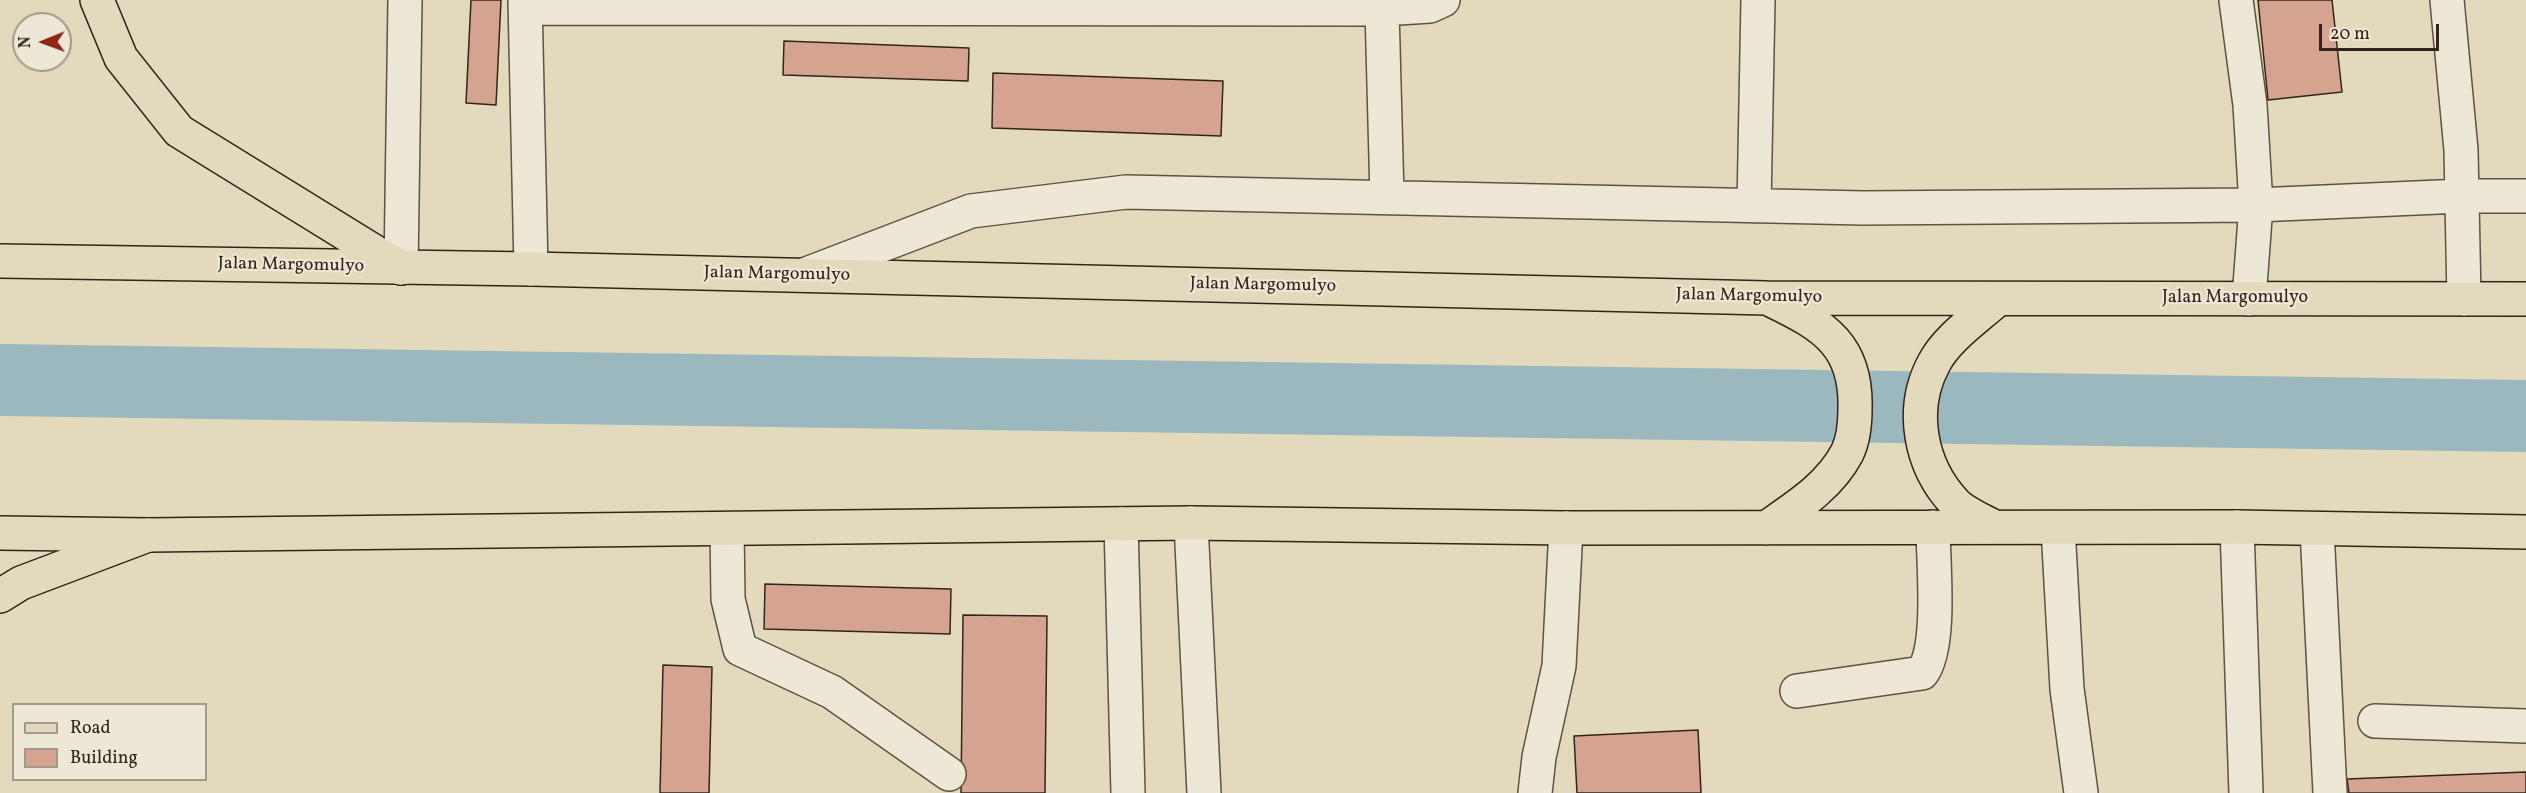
<!DOCTYPE html>
<style>
body{margin:0}
#map{position:relative;width:2526px;height:793px;overflow:hidden;background:#e3dabe;font-family:Vollkorn,serif}
canvas{display:block}
.legend{position:absolute;left:12px;top:703px;width:195px;height:78px;box-sizing:border-box;background:#ede7d5;border:2px solid #a3998b;margin:0;padding:8px 10px;list-style:none;font-size:18px;color:#33241b}
.legend li{display:flex;align-items:center;gap:12px;height:30px}
.legend b{width:30px;border:2px solid #a3998b}
.north{position:absolute;left:12px;top:12px;width:60px;height:60px;box-sizing:border-box;background:#ede7d5;border:2px solid #a3998b;border-radius:50%;rotate:269deg;font-size:16px;font-weight:700;line-height:24px;text-align:center;color:#33241b}
.north::after{content:'';display:block;margin:auto;width:21px;height:27px;background:#8f2418;clip-path:polygon(50% 0,100% 100%,50% 72%,0 100%)}
.scale{position:absolute;left:2319px;top:24px;width:120px;height:27px;box-sizing:border-box;border:3px solid #33241b;border-top:0;padding-left:8px;font-size:18px;line-height:21px;white-space:nowrap;color:#33241b;-webkit-text-stroke:4px #ede7d5;paint-order:stroke}
</style>
<div id="map">
<canvas width="2526" height="793"></canvas>
<ul class="legend">
<li><b style="height:8px;background:#e3dabe"></b>Road</li>
<li><b style="height:16px;background:#d4a490"></b>Building</li>
</ul>
<div class="north">N</div>
<div class="scale">20 m</div>
</div>
<script>
const ctx = document.querySelector('canvas').getContext('2d');
ctx.lineJoin = 'round';
function stroke(path, color, width, dash) {
  ctx.strokeStyle = color;
  ctx.lineWidth = width;
  ctx.lineCap = dash ? 'butt' : 'round';
  ctx.setLineDash(dash || []);
  ctx.stroke(path);
}
function fillPath(path, color) {
  ctx.fillStyle = color;
  ctx.fill(path, 'evenodd');
}
function label(font, color, halo, rows, align = 'center') {
  ctx.font = font + ' Vollkorn,serif';
  ctx.lineWidth = 4.5;
  ctx.setLineDash([]);
  ctx.textBaseline = 'middle';
  ctx.strokeStyle = halo;
  ctx.fillStyle = color;
  for (const [text, x, y, turn = 0] of rows) {
    ctx.save();
    ctx.translate(x, y);
    ctx.rotate((+turn || 0) * Math.PI / 180);
    ctx.textAlign = isNaN(turn) ? turn : align;
    if (halo) ctx.strokeText(text, 0, 0);
    ctx.fillText(text, 0, 0);
    ctx.restore();
  }
}
const river = new Path2D(`
 M0,380L2526,416`);
const building = new Path2D(`
 M471,0H501L496,105L466,103Z
 M2258,0H2332L2342,92L2268,100Z
 M784,41L969,48L968,81L783,75Z
 M993,73L1223,81L1221,136L992,128Z
 M765,584L951,589L950,634L764,629Z
 M963,615L1047,616L1045,793H961Z
 M663,665L712,667L709,793H660Z
 M1698,730L1701,793H1577L1574,736Z
 M2526,772V793H2349L2347,779Z`);
const minor = new Path2D(`
 M525,0L531,269
 M2236,0L2250,105L2256,205L2249,299
 M2447,0L2461,150L2464,299
 M525,8L1382,9L1430,6L1443,0
 M1382,9L1387,197
 M1754,206L1758,0
 M401,268L405,0
 M804,275L971,211L1126,192L1863,208L2256,205L2462,196H2526
 M1191,523L1204,793
 M1121,524L1128,793
 M2237,527L2246,793
 M2058,528L2067,689L2081,793
 M727,529L728,599L740,649L832,692L949,774
 M2317,529L2330,793
 M1797,691L1922,673C1942,647 1933,562 1933,527
 M2375,721L2526,726
 M1535,793L1539,757L1559,666L1566,528`);
const major = new Path2D(`
 M0,261L531,269L1767,298L2526,299
 M1994,527C1982,520 1964,513 1955,503C1920,466 1909,409 1934,363C1947,338 1977,318 1998,299
 M1766,528C1796,507 1829,487 1847,453C1853,441 1855,423 1855,409C1857,346 1825,326 1773,301
 M0,533L148,535L1191,523L1566,528L2237,527L2526,532`);
const highway = new Path2D(`
 M97,0L121,58L179,131L401,268
 M0,596L21,583L148,535`);
const streetNames = [
 ["Jalan Margomulyo",291,266,1],
 ["Jalan Margomulyo",777,275,1],
 ["Jalan Margomulyo",1263,286,1],
 ["Jalan Margomulyo",1749,297,1],
 ["Jalan Margomulyo",2235,299]
];
stroke(river, '#9ab8bd', 72);
fillPath(building, '#d4a490');
stroke(building, '#33241b', 1.5);
stroke(minor, '#5f5244', 36);
stroke(major, '#33241b', 36);
stroke(highway, '#33241b', 36);
stroke(minor, '#ede7d5', 33);
stroke(major, '#e3dabe', 33);
stroke(highway, '#e3dabe', 33);
label('18px', '#33241b', '#ede7d5', streetNames);
</script>
